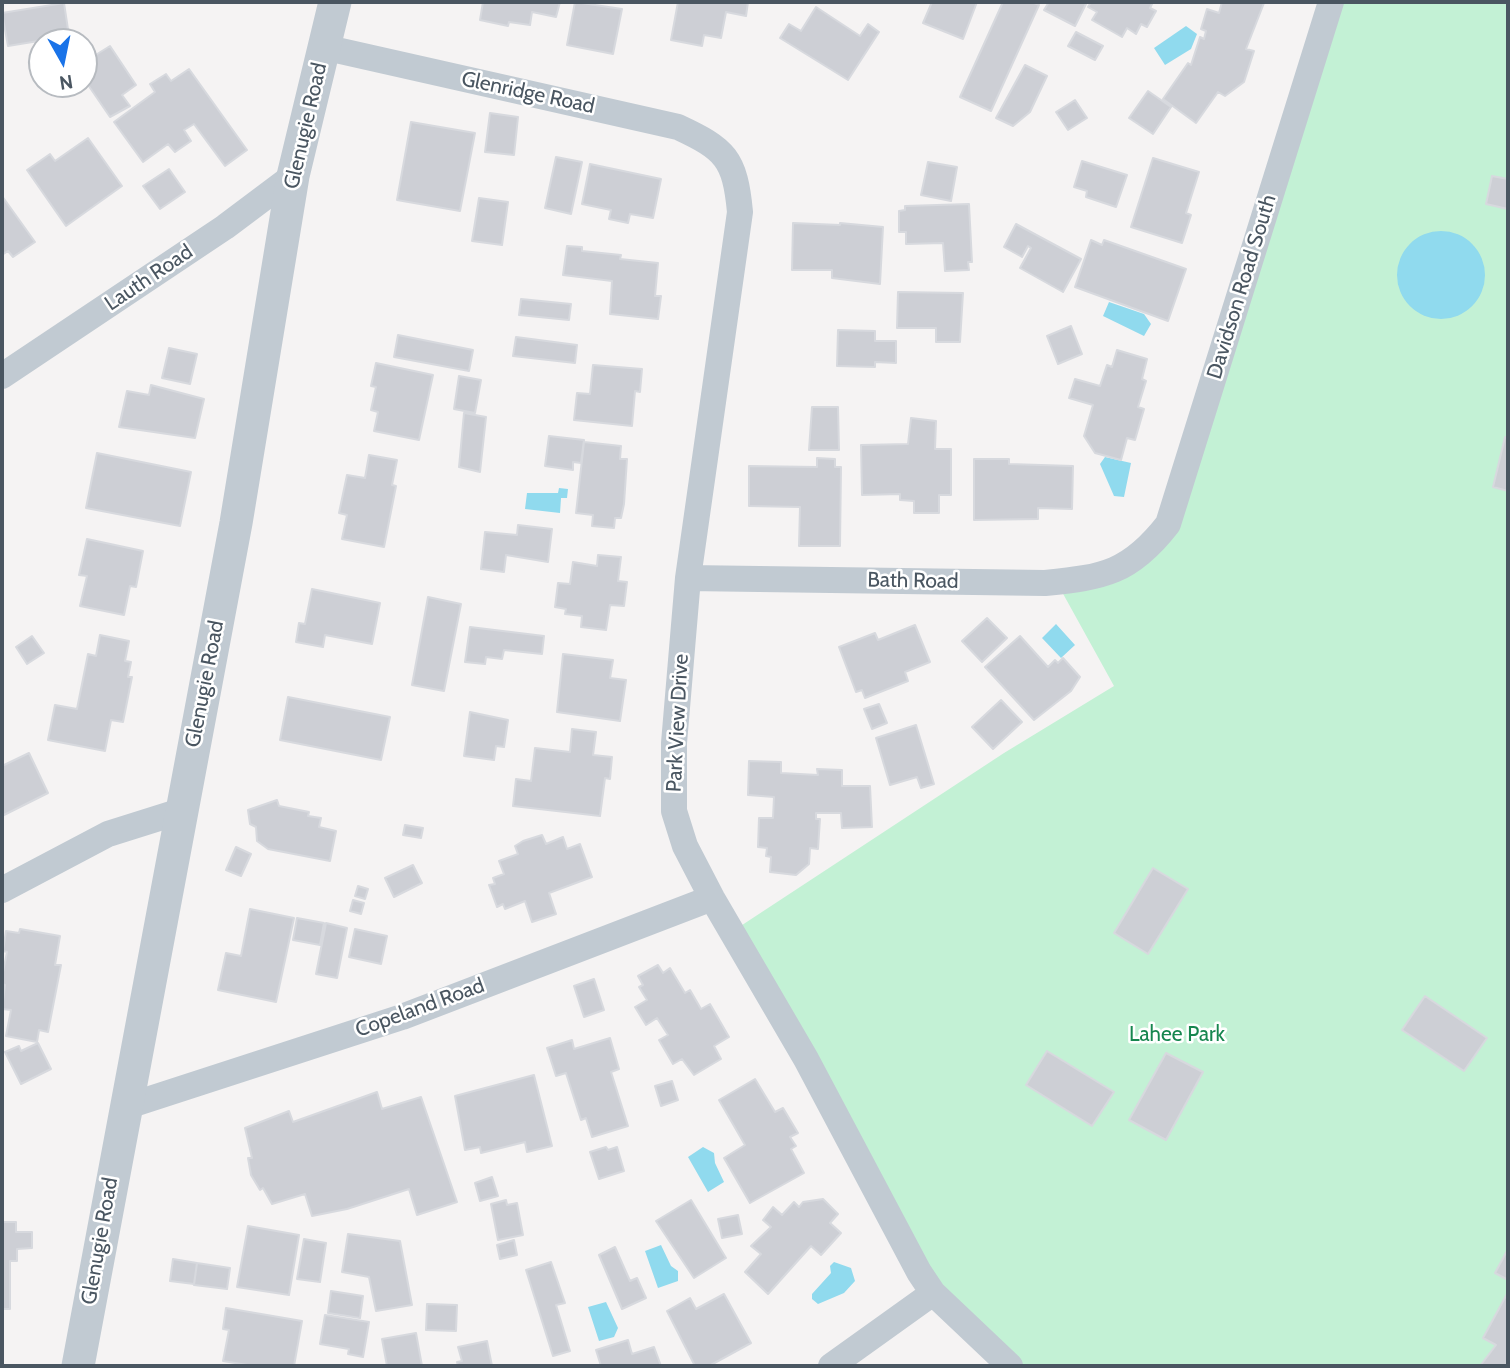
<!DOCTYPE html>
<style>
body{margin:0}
#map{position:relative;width:1510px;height:1368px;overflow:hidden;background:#f5f3f3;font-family:Cabin,sans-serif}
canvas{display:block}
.frame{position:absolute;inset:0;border:4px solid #4a5661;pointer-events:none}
.north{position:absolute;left:28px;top:28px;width:70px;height:70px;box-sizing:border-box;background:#fff;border:2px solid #b7bbc0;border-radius:50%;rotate:171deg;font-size:19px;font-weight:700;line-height:28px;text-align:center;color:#4a5661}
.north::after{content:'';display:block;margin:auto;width:24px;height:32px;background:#1a73e8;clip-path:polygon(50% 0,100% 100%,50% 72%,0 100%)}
</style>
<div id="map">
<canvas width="1510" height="1368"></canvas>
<div class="frame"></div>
<div class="north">N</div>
</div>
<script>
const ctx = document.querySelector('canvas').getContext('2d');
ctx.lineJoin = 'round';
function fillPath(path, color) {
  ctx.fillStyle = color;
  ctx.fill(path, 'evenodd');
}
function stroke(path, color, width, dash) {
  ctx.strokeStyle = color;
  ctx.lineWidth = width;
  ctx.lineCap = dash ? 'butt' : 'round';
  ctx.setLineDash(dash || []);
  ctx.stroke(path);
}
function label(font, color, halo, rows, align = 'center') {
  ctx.font = font + ' Cabin,sans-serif';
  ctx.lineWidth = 5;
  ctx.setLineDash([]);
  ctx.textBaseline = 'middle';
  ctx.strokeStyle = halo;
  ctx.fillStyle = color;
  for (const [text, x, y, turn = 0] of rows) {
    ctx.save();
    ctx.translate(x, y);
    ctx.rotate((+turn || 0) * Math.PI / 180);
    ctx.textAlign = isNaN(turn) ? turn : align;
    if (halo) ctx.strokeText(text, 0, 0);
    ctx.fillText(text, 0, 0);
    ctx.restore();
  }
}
const green = new Path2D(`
 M1330,2H1508V1366H1012L935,1293L733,931L1004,753L1114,686L1056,581L1082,579L1167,523Z`);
const water = new Path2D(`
 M1186,26L1197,34L1191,49L1165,65L1154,48Z
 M1397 275a44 44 0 1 1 88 0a44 44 0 1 1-88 0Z
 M1109,302L1144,314L1151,324L1144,336L1103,316Z
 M1105,457L1131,463L1124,497L1114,496L1100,464Z
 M559,488L568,489L567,498H561L560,513L525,509L527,493H558Z
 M1056,624L1075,645L1061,658L1042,638Z
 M703,1147L714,1153L715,1163L724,1182L708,1192L688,1157Z
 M661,1245L671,1266L678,1271V1281L658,1288L645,1251Z
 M834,1262L851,1268L855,1281L844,1293L818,1304L812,1299V1294L831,1273L830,1266Z
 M606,1302L618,1328L614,1337L599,1341L588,1307Z`);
const building = new Path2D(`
 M483,2H560L556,17L532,12L530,25L509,22L508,26L480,20Z
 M575,2L622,9L613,54L567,45Z
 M678,2H748L746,16L726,12L721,38L704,35L702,46L671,40Z
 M932,2H977L963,39L923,23Z
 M1003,2H1032L1039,5L991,111L960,97Z
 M1049,2H1087L1075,26L1044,10Z
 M1091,2H1153L1150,8L1156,11L1147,27L1141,24L1136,34L1127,28L1122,37L1092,20L1097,12L1088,7Z
 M1222,2L1264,3L1246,49L1254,51L1244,82L1225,96L1218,92L1196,123L1163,99L1188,63L1191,65L1200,37L1204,39L1206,31L1201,29L1207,9L1219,13Z
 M64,3L69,36L8,46L2,13Z
 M816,7L860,36L868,24L879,32L848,80L780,38L789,24L801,31Z
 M1076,32L1103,46L1095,60L1068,46Z
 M110,46L136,85L122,95L130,106L110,117L84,79V58L86,61Z
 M1025,65L1047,76L1030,112L1013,126L996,118Z
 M189,69L247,150L225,166L194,124L184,130L191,141L175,152L168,144L143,162L114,122L155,92L150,84L166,74L171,81Z
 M1148,91L1171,107L1153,134L1129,118Z
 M1075,100L1087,118L1068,130L1056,112Z
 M490,113L518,117L514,155L485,152Z
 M411,122L475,133L460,211L397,200Z
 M88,138L122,186L66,226L27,170L50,154L55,161Z
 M556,157L582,162L571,214L545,208Z
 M1153,158L1199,172L1186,213L1191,215L1182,243L1131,227Z
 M1082,161L1127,175L1116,207L1086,197L1087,191L1074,187Z
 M928,162L957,167L951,201L921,195Z
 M590,164L661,179L653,218L630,214L628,223L609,219L611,210L582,204Z
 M169,169L185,192L160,209L143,186Z
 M1492,176L1508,179V209L1486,204Z
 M2,196L35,242L13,257L8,251L2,255Z
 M479,198L508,202L502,245L472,241Z
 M969,204L972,262H968L969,270L945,271L943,243L906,244V232H899V211L905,210V206Z
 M793,223L840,225V223L883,227L880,284L832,278V270H792Z
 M1016,224L1081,259L1063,292L1020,268L1031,248L1028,246L1022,257L1004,247Z
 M1091,240L1102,245L1104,240L1186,269L1168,321L1075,287Z
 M567,246L582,247V251L621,255L620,259L658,263L655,296H661L658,319L610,314L612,281L563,275Z
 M898,292L963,293L960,342H936V328H897Z
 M521,299L571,304L569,320L519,315Z
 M1071,326L1082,354L1058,364L1047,336Z
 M838,330L875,331V341H896V363L875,362V367L837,366Z
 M398,335L473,350L469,371L394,357Z
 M516,337L577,345L575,363L513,356Z
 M169,348L197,354L190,384L162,378Z
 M1117,350L1147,359L1142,379L1146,381L1138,407L1144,409L1135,440L1127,438L1121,460L1095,453L1084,436L1093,405L1069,398L1075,379L1100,386L1107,365L1112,367Z
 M376,363L433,375L419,440L374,431L378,412L371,410L376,387L371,386Z
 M593,365L642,369L640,392L635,391L632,426L574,420L577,393L590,394Z
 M459,376L481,380L475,413L454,409Z
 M151,385L204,399L195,438L119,427L127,391L149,395Z
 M812,407H838L839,450H809Z
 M464,413L486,417L480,472L459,467Z
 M911,418L936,421L935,449H951V495H939V513H914V501L900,500V494L862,495L861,445L908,444Z
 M549,436L584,440L581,463L573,462V470L545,466Z
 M1505,437L1508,438V491L1493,487Z
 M584,442L621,446L620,459H627L624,504L621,518H615L614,528L592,526L593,515L576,513Z
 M97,453L191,472L180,526L86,508Z
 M369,455L397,460L392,485L396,486L384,547L342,539L347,515L339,513L347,475L365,478Z
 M817,458L835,459V467H841L840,546H799L800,507L749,506V466L817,467Z
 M974,459H1009V464L1073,466L1072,509L1038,508V519L974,520Z
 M518,525L552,529L548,562L506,555L504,572L481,569L485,532L517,535Z
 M87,539L143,551L136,587L130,586L124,615L80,606L87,576L79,575Z
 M598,555L621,557L618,581L627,582L624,606L610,605L606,630L581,627L582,616L565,614L566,609L555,607L558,583L570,584L573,562L597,566Z
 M312,589L380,603L372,644L325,635L323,647L296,642L299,623L305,624Z
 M428,597L461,604L444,691L412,685Z
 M987,618L1007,638L982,662L962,641Z
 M915,625L930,662L905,672L908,681L865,698L862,690L856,692L839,647L875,633L878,640Z
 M470,627L544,636L542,654L504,650L502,659L486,657L485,664L465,662Z
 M100,635L129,641L125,661L131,662L128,677H132L123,722L111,720L105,751L48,740L55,705L77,709L88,654L96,656Z
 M32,636L44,653L27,664L16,647Z
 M1020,636L1048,667L1055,660L1058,663L1063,658L1080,677L1071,691L1034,720L985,667Z
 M563,654L613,660L610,678L626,680L620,721L557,712Z
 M288,697L390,717L381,760L280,740Z
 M1001,700L1022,722L993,749L972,727Z
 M879,704L887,723L872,729L864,709Z
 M470,712L508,720L504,747L496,746L494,760L464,756Z
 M916,725L934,784L921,788L917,777L890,785L876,738Z
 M572,729L596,732L593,755L612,757L610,779L605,778L600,816L513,806L516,779L531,781L535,748L570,752Z
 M29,753L48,793L2,816V766Z
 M749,761L781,762V773L818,775L817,769L842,770V786H870L872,827L842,828L841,813H816V819H820L818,849L810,848L809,864L796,875L770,872L771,857L766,856L767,848L758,847L759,818H773L774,797L748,795Z
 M277,800L279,806L309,812L308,816L321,818L319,827L336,831L330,861L268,849L257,841L256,827L250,824L248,810Z
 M405,825L423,828L421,838L403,835Z
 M542,835L546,844L563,837L567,849L580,844L592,877L549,893L556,914L532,922L525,901L505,909L503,904L497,907L489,885L495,884L493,878L504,874L499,861L518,854L515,846L523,841Z
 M236,847L251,854L241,876L226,870Z
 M413,865L422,883L394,897L385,878Z
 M1153,868L1188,889L1148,954L1114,933Z
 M358,886L368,889L365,899L355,896Z
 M353,900L364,903L361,914L350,911Z
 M250,909L294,918L276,1002L218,990L226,953L241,956Z
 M297,918L324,923L320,945L293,940Z
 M326,923L347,928L337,978L316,974Z
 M20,929L60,936L55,965H61L48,1032L39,1030L37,1042L6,1036L11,1010L2,1009L5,985L2,984V977L7,952L3,951L6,931L19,933Z
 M355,929L387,936L381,964L349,957Z
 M658,965L663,973L670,968L685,993L690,990L701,1009L710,1004L729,1037L714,1046L721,1059L694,1075L682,1059L673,1064L659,1040L668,1035L657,1018L646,1025L635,1007L647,1000L639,987L643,985L638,976Z
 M594,979L604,1010L584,1017L574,986Z
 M1425,996L1487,1038L1464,1071L1402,1030Z
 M610,1038L619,1069L611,1072L628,1126L592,1137L586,1118L581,1120L566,1073L556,1076L547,1048L572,1040L574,1049Z
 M38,1043L51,1069L21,1084L5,1052L19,1046L21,1051Z
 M1047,1051L1114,1092L1092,1126L1026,1085Z
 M1166,1053L1203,1072L1166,1140L1129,1120Z
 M534,1075L552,1146L527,1152L525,1142L481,1153L480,1147L465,1150L455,1096Z
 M755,1079L775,1112L783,1108L798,1133L790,1137L796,1146L791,1149L804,1173L750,1203L724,1158L745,1145L719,1100Z
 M672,1081L678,1100L661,1106L655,1086Z
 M377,1092L382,1109L421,1097L457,1202L417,1215L409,1189L347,1209L312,1216L305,1194L272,1204L263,1188L260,1190L251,1175L248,1158H252L245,1128L289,1111L293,1122Z
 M606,1147L608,1150L617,1147L624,1171L599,1179L590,1152Z
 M492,1177L498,1196L480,1201L475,1183Z
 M823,1199L838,1214L830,1223L841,1233L821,1255L811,1246L768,1294L745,1272L761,1254L751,1246L771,1227L763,1220L773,1207L782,1215L794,1202L799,1207L803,1202Z
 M506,1200L507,1205L517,1203L523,1235L498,1240L491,1204Z
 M691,1200L726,1258L694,1278L656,1221Z
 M738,1215L742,1234L722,1238L718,1219Z
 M2,1222H16V1232H32V1248L17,1249V1261H10V1309H2Z
 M248,1226L299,1235L289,1295L237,1287Z
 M348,1234L400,1241L412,1305L376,1311L369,1277L342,1272Z
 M304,1239L326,1243L320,1282L297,1279Z
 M514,1240L517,1255L500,1259L497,1245Z
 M615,1247L630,1281L637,1278L646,1298L622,1309L599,1255Z
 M1508,1249V1280L1495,1273Z
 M173,1259L197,1263L194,1284L170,1281Z
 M551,1262L565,1303L556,1305L570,1351L553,1356L526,1270Z
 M197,1263L230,1268L227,1289L194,1285Z
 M331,1291L363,1296L360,1318L328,1313Z
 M1508,1292V1366H1480L1496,1345L1483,1338Z
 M724,1294L751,1343L709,1366H695L667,1311L690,1298L696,1309Z
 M427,1304L457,1305L456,1331L426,1330Z
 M226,1308L302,1321L294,1366H253L223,1361L229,1330L223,1329Z
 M325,1315L369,1322L363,1357L348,1354L349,1349L320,1344Z
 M416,1333L422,1366H387L382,1339Z
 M628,1340L632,1354L654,1347L661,1366H601L596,1350Z
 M487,1341L492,1366H458L457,1362L462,1361L458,1347Z`);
const minor = new Path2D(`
 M323,47L678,127C725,149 735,158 740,212L688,578L674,743V811L685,846L712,898L806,1059L919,1272L933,1293L1010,1366
 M2,376L225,227L293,176
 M688,578L1045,583C1104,577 1130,573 1168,524L1331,2
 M2,890L108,834L181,811
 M125,1107L402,1017L712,898
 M831,1366L933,1293`);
const tertiary = new Path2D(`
 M78,1366L236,523L293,176L335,2`);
const streetNames = [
 ["Glenridge Road",528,93,12],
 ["Glenugie Road",306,126,-77],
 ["Lauth Road",149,278,-34],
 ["Davidson Road South",1242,287,-73],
 ["Bath Road",913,581,1],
 ["Glenugie Road",205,684,-79],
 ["Park View Drive",678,723,-87],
 ["Copeland Road",420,1008,-20],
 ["Glenugie Road",100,1241,-80]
];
const parkNames = [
 ["Lahee Park",1177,1035]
];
fillPath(green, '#c3f1d5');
fillPath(water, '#90daee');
fillPath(building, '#cdcfd5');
stroke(building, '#d7d9de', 2);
stroke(minor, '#c1cad2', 26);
stroke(tertiary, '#c1cad2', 33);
label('21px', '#4a5661', '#fff', streetNames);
label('21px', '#17864f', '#fff', parkNames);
</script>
